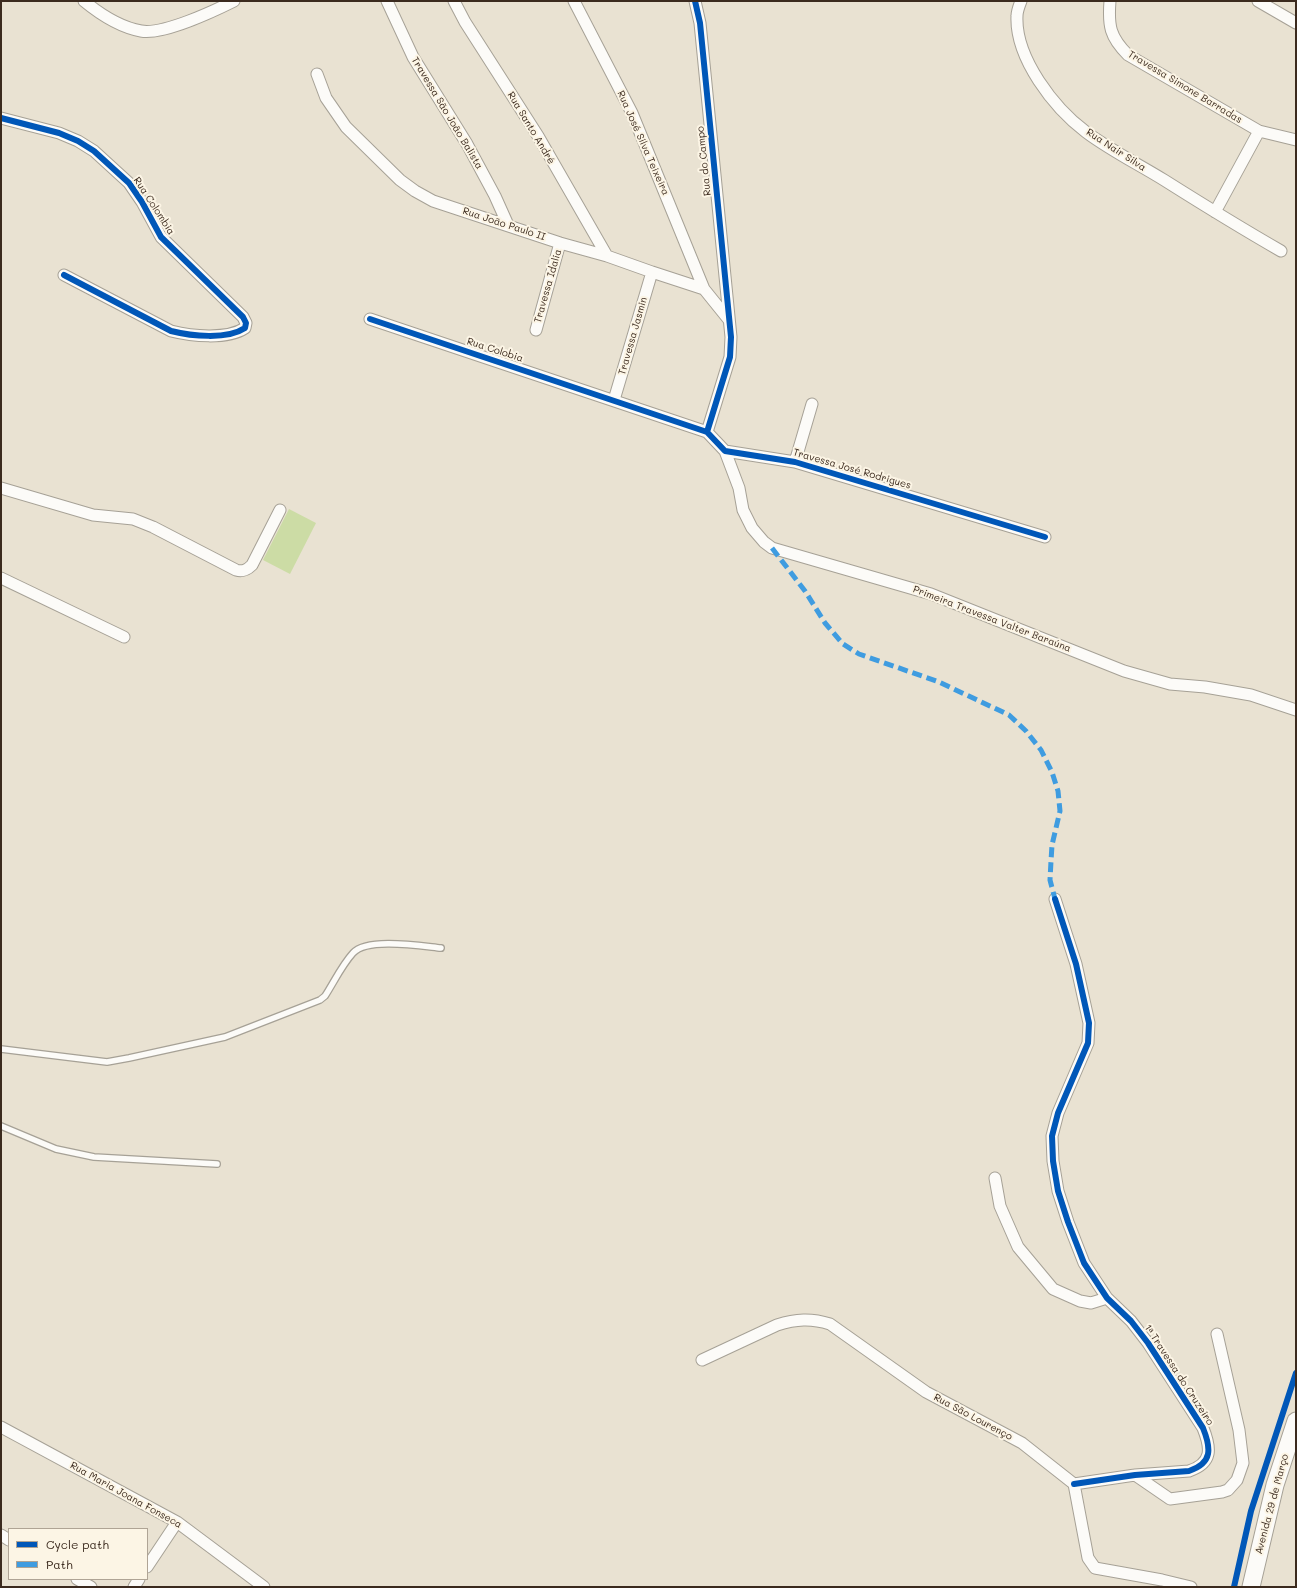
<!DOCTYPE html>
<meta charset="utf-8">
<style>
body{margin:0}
#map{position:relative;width:1297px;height:1588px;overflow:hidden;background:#e9e2d2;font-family:Mali,sans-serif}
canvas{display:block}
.frame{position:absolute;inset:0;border:2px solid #3b2a1e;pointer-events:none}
.legend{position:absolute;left:8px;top:1528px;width:140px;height:52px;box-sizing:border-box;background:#fcf5e5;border:1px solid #afa495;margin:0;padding:5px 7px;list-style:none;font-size:12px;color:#3b2a1e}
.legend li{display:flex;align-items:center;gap:8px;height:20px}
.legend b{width:20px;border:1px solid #afa495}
</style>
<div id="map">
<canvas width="1297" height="1588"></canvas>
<div class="frame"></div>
<ul class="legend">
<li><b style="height:5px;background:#0057b8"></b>Cycle path</li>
<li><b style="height:5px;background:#3f9ce0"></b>Path</li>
</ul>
</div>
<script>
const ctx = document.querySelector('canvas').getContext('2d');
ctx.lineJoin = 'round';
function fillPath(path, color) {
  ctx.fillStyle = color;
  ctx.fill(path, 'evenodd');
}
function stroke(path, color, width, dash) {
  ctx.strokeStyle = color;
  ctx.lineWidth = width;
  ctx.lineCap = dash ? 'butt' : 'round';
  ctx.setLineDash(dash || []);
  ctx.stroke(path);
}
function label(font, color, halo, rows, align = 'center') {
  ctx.font = font + ' Mali,sans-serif';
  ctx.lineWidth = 4;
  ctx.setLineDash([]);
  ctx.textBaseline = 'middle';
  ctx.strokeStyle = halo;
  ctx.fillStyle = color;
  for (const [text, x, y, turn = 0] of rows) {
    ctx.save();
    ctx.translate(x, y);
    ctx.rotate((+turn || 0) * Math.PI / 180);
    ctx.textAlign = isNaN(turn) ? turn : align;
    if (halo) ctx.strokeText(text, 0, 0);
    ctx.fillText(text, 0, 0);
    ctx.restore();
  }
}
const green = new Path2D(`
 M289,509L316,523L290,574L263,560Z`);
const lane = new Path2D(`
 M1,1049L107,1062L129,1058L225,1037L320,1000L325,996C334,982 342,965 353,953C367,937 421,946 441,948
 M1,1126L56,1149L94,1157L217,1164`);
const street = new Path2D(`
 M84,1C101,15 119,27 141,31C163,35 214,11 234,1
 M387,1L413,57L467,144L495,196L508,225
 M454,1L465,22L538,136L607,256
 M574,1L632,113L704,289
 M695,1L700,23L731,337L730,357L707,432
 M1021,1C1019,6 1017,11 1017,16C1015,58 1054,108 1086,132C1110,150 1138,164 1164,180C1202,204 1241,228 1281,251
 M1110,1C1108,26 1110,37 1128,55L1259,131L1296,140
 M1258,1L1296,23
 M317,74L326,98L346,127L400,180L415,191L433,201L560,243L607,256L652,272L704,289L729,320
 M1,118L59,133L78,141L94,151L129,183L142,202L161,237L243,317L246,323L245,328C227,340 191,336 171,331L64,275
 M1215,212L1259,131
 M370,319L707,432L725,451L795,462L1045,537
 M536,330L560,243
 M614,400L652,272
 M725,451L739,488L743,510L752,528L764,542L772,548L931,594L1124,671L1170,684L1205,687L1251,695L1296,710
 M795,462L812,404
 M1,488L93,515L133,519L153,527L236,570C243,572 247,570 252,565L280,510
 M1,578L124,637
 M1055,899L1076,964L1089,1023L1088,1043L1058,1113L1052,1136L1053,1161L1058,1191L1068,1222L1084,1263L1107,1298L1131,1321L1148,1343L1203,1428C1211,1448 1213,1463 1189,1471L1135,1475L1074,1484
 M995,1178L1000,1206L1018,1247L1053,1289L1080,1301L1091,1303L1107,1298
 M702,1360L777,1325C796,1319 811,1318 830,1324L926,1392L1022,1443L1074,1484L1088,1558L1095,1568L1162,1580L1191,1587
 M1,1427L177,1522L264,1587
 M1135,1475L1170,1499L1222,1492L1228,1490L1237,1480L1243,1463L1239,1430L1217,1334
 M1,1535L9,1540
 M147,1567L177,1522
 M77,1579L91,1587
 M134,1587L139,1579`);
const primary = new Path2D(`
 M1251,1587L1275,1485L1296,1421`);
const quiet = new Path2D(`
 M772,548L805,591L825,623L843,644L859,654L939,682L1009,715L1026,731L1041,750L1052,772L1058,791L1060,811L1052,845L1051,861L1050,880L1055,899`);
const cycleway = new Path2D(`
 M695,1L700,23L731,337L730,357L707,432
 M1,118L59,133L78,141L94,151L129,183L142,202L161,237L243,317L246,323L245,328C227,340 191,336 171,331L64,275
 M370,319L707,432L725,451L795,462L1045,537
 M1055,899L1076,964L1089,1023L1088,1043L1058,1113L1052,1136L1053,1161L1058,1191L1068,1222L1084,1263L1107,1298L1131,1321L1148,1343L1203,1428C1211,1448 1213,1463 1189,1471L1135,1475L1074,1484
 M1234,1587L1251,1511L1296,1373`);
const streetNames = [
 ["Travessa Simone Barradas",1185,87,31],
 ["Travessa São João Balista",447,113,59],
 ["Rua Santo André",531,128,59],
 ["Rua José Silva Teixeira",643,143,66],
 ["Rua Nair Silva",1116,150,33],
 ["Rua do Campo",704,161,-96],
 ["Rua Colombia",154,206,57],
 ["Rua João Paulo II",504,224,18],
 ["Travessa Idalia",548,286,-74],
 ["Travessa Jasmin",633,336,-74],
 ["Rua Colobia",495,350,18],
 ["Travessa José Rodrigues",852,469,16],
 ["Primeira Travessa Valter Baraúna",992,619,21],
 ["1ᵃ Travessa do Cruzeiro",1179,1375,57],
 ["Rua São Lourenço",973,1417,28],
 ["Rua Maria Joana Fonseca",126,1495,29],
 ["Avenida 29 de Março",1272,1504,-75]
];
fillPath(green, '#ccdca5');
stroke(lane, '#a6a196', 8);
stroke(street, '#a6a196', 13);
stroke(primary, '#a6a196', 19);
stroke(lane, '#fcfbf8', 5.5);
stroke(street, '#fcfbf8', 11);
stroke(primary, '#fcfbf8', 17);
stroke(quiet, '#3f9ce0', 5, [10, 5]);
stroke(cycleway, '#0057b8', 6);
label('10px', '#3b2a1e', '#fcf5e5', streetNames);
</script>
